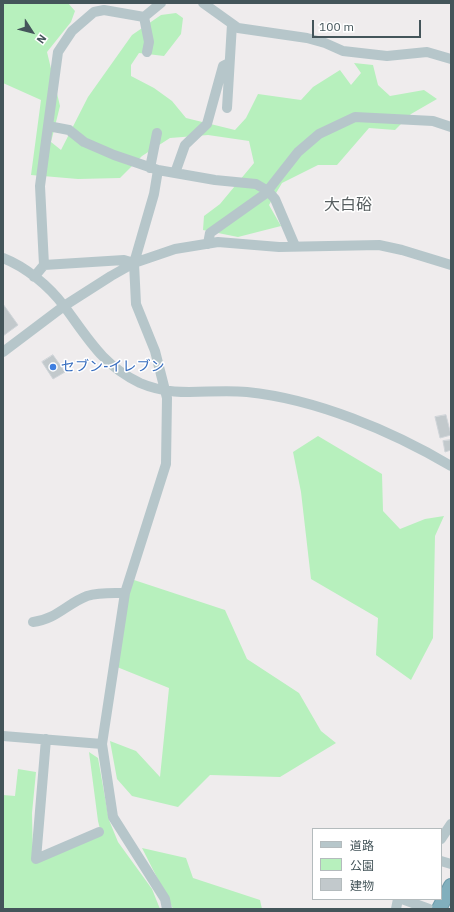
<!DOCTYPE html>
<meta charset="utf-8">
<style>
body{margin:0}
#map{position:relative;width:454px;height:912px;overflow:hidden;background:#efeced;font-family:"IBM Plex Sans","Noto Sans JP",sans-serif}
canvas{display:block}
.frame{position:absolute;inset:0;border:4px solid #44555a;pointer-events:none}
.legend{position:absolute;left:312px;top:828px;width:130px;height:72px;box-sizing:border-box;background:#fff;border:1px solid #b4bbbd;margin:0;padding:5px 7px;list-style:none;font-size:12px;color:#44555a}
.legend li{display:flex;align-items:center;gap:8px;height:20px}
.legend b{width:20px;border:1px solid #b4bbbd}
.north{position:absolute;left:12px;top:12px;width:40px;height:40px;-webkit-text-stroke:3px #fff;paint-order:stroke;rotate:126deg;font-size:11px;font-weight:700;line-height:16px;text-align:center;color:#44555a}
.north::after{content:'';display:block;margin:auto;width:14px;height:18px;background:#44555a;clip-path:polygon(50% 0,100% 100%,50% 72%,0 100%)}
.scale{position:absolute;left:312px;top:20px;width:109px;height:18px;box-sizing:border-box;border:2px solid #44555a;border-top:0;padding-left:5px;font-size:12px;line-height:14px;white-space:nowrap;color:#44555a;-webkit-text-stroke:3px #fff;paint-order:stroke}
</style>
<div id="map">
<canvas width="454" height="912"></canvas>
<div class="frame"></div>
<ul class="legend">
<li><b style="height:5px;background:#b6c6ca"></b>道路</li>
<li><b style="height:11px;background:#b7f0bd"></b>公園</li>
<li><b style="height:11px;background:#c2c9cc"></b>建物</li>
</ul>
<div class="north">N</div>
<div class="scale">100 m</div>
</div>
<script>
const ctx = document.querySelector('canvas').getContext('2d');
ctx.lineJoin = 'round';
function fillPath(path, color) {
  ctx.fillStyle = color;
  ctx.fill(path, 'evenodd');
}
function stroke(path, color, width, dash) {
  ctx.strokeStyle = color;
  ctx.lineWidth = width;
  ctx.lineCap = dash ? 'butt' : 'round';
  ctx.setLineDash(dash || []);
  ctx.stroke(path);
}
function label(font, color, halo, rows, align = 'center') {
  ctx.font = font + ' "IBM Plex Sans","Noto Sans JP",sans-serif';
  ctx.lineWidth = 3;
  ctx.setLineDash([]);
  ctx.textBaseline = 'middle';
  ctx.strokeStyle = halo;
  ctx.fillStyle = color;
  for (const [text, x, y, turn = 0] of rows) {
    ctx.save();
    ctx.translate(x, y);
    ctx.rotate((+turn || 0) * Math.PI / 180);
    ctx.textAlign = isNaN(turn) ? turn : align;
    if (halo) ctx.strokeText(text, 0, 0);
    ctx.fillText(text, 0, 0);
    ctx.restore();
  }
}
const green = new Path2D(`
 M3,3H68L75,11L71,22L47,52L60,106L51,142L61,150L88,97L132,35L161,15L176,13L183,18L181,34L164,56L139,53L131,65V76L154,88L172,101L186,118L235,130L246,118L258,94L301,100L313,87L340,70L351,85L361,73L354,63L373,65L378,85L390,96L424,90L437,99L411,114L395,130L369,128L337,165H318L282,183L269,205L281,226L238,237L203,230L204,216L220,204L254,163L249,141L208,135L170,138L142,156L120,178L78,179L31,175L41,100L3,83Z
 M318,436L382,474L383,511L400,529L425,519L444,516L435,536L433,638L411,680L376,655L378,618L311,579L301,492L293,452Z
 M131,579L225,610L247,659L299,693L321,731L336,743L280,777L210,775L178,807L132,796L117,779L110,741L136,751L160,777L169,688L117,667Z
 M89,752L98,758L109,820L118,842L152,889L160,909H3V795L15,796L18,769L36,772L32,813L33,862L101,833L98,821Z
 M142,848L186,858L193,878L260,900L262,909H173Z`);
const building = new Path2D(`
 M3,304L18,325L3,336Z
 M53,355L65,372L53,379L42,362Z
 M446,415L451,435L440,438L435,417Z
 M451,440V450L445,452L443,441Z`);
const minor = new Path2D(`
 M203,3L238,28L307,38L325,43L343,51L387,56L427,52L451,59
 M144,17L149,42L147,52
 M144,17L161,3
 M227,108L232,24
 M48,126L58,52L72,31L94,12L104,10L144,17
 M150,168L157,133
 M158,170L154,194L134,263L136,304L155,351L167,398L166,464L125,593L102,744L113,817L165,899L167,909
 M175,173L185,145L207,124L223,66L229,63
 M208,244L210,233L265,194L298,152L319,134L355,117L433,121L451,127
 M3,258C26,267 49,286 64,306C88,338 102,365 140,383C177,399 209,388 247,392C316,399 392,431 451,466
 M44,265L124,260L134,263
 M34,277L44,265L40,186L48,126L69,130L84,142L114,155L158,170L215,180L256,184L268,191L275,199L295,246
 M3,352L64,306L111,276L134,263L175,249L218,242L279,247L379,245L402,250L451,265
 M33,622C55,620 68,603 87,596C100,592 112,593 125,593
 M3,736L102,744
 M46,739L36,859L99,832
 M441,839L451,824
 M441,861L451,864
 M402,899L429,909
 M396,909L398,899`);
const highway = new Path2D(`
 M439,909L451,886`);
const markers = [
 [53,367,4,"#3f7fe0"]
];
const shopNames = [
 ["セブン-イレブン",61,367]
];
const quarterNames = [
 ["大白硲",348,205]
];
fillPath(green, '#b7f0bd');
fillPath(building, '#c2c9cc');
stroke(building, '#cfd4d8', 1);
stroke(highway, '#6c9aa9', 16);
stroke(minor, '#b6c6ca', 10);
stroke(highway, '#81afbd', 14);
for (const [x, y, r, color] of markers) {
  const dot = new Path2D();
  dot.arc(x, y, r, 0, 2 * Math.PI);
  ctx.fillStyle = color;
  ctx.fill(dot);
  stroke(dot, '#fff', 1.5);
}
label('14px', '#366cbe', '#fff', shopNames, 'left');
label('16px', '#585f61', '#fff', quarterNames);
</script>
